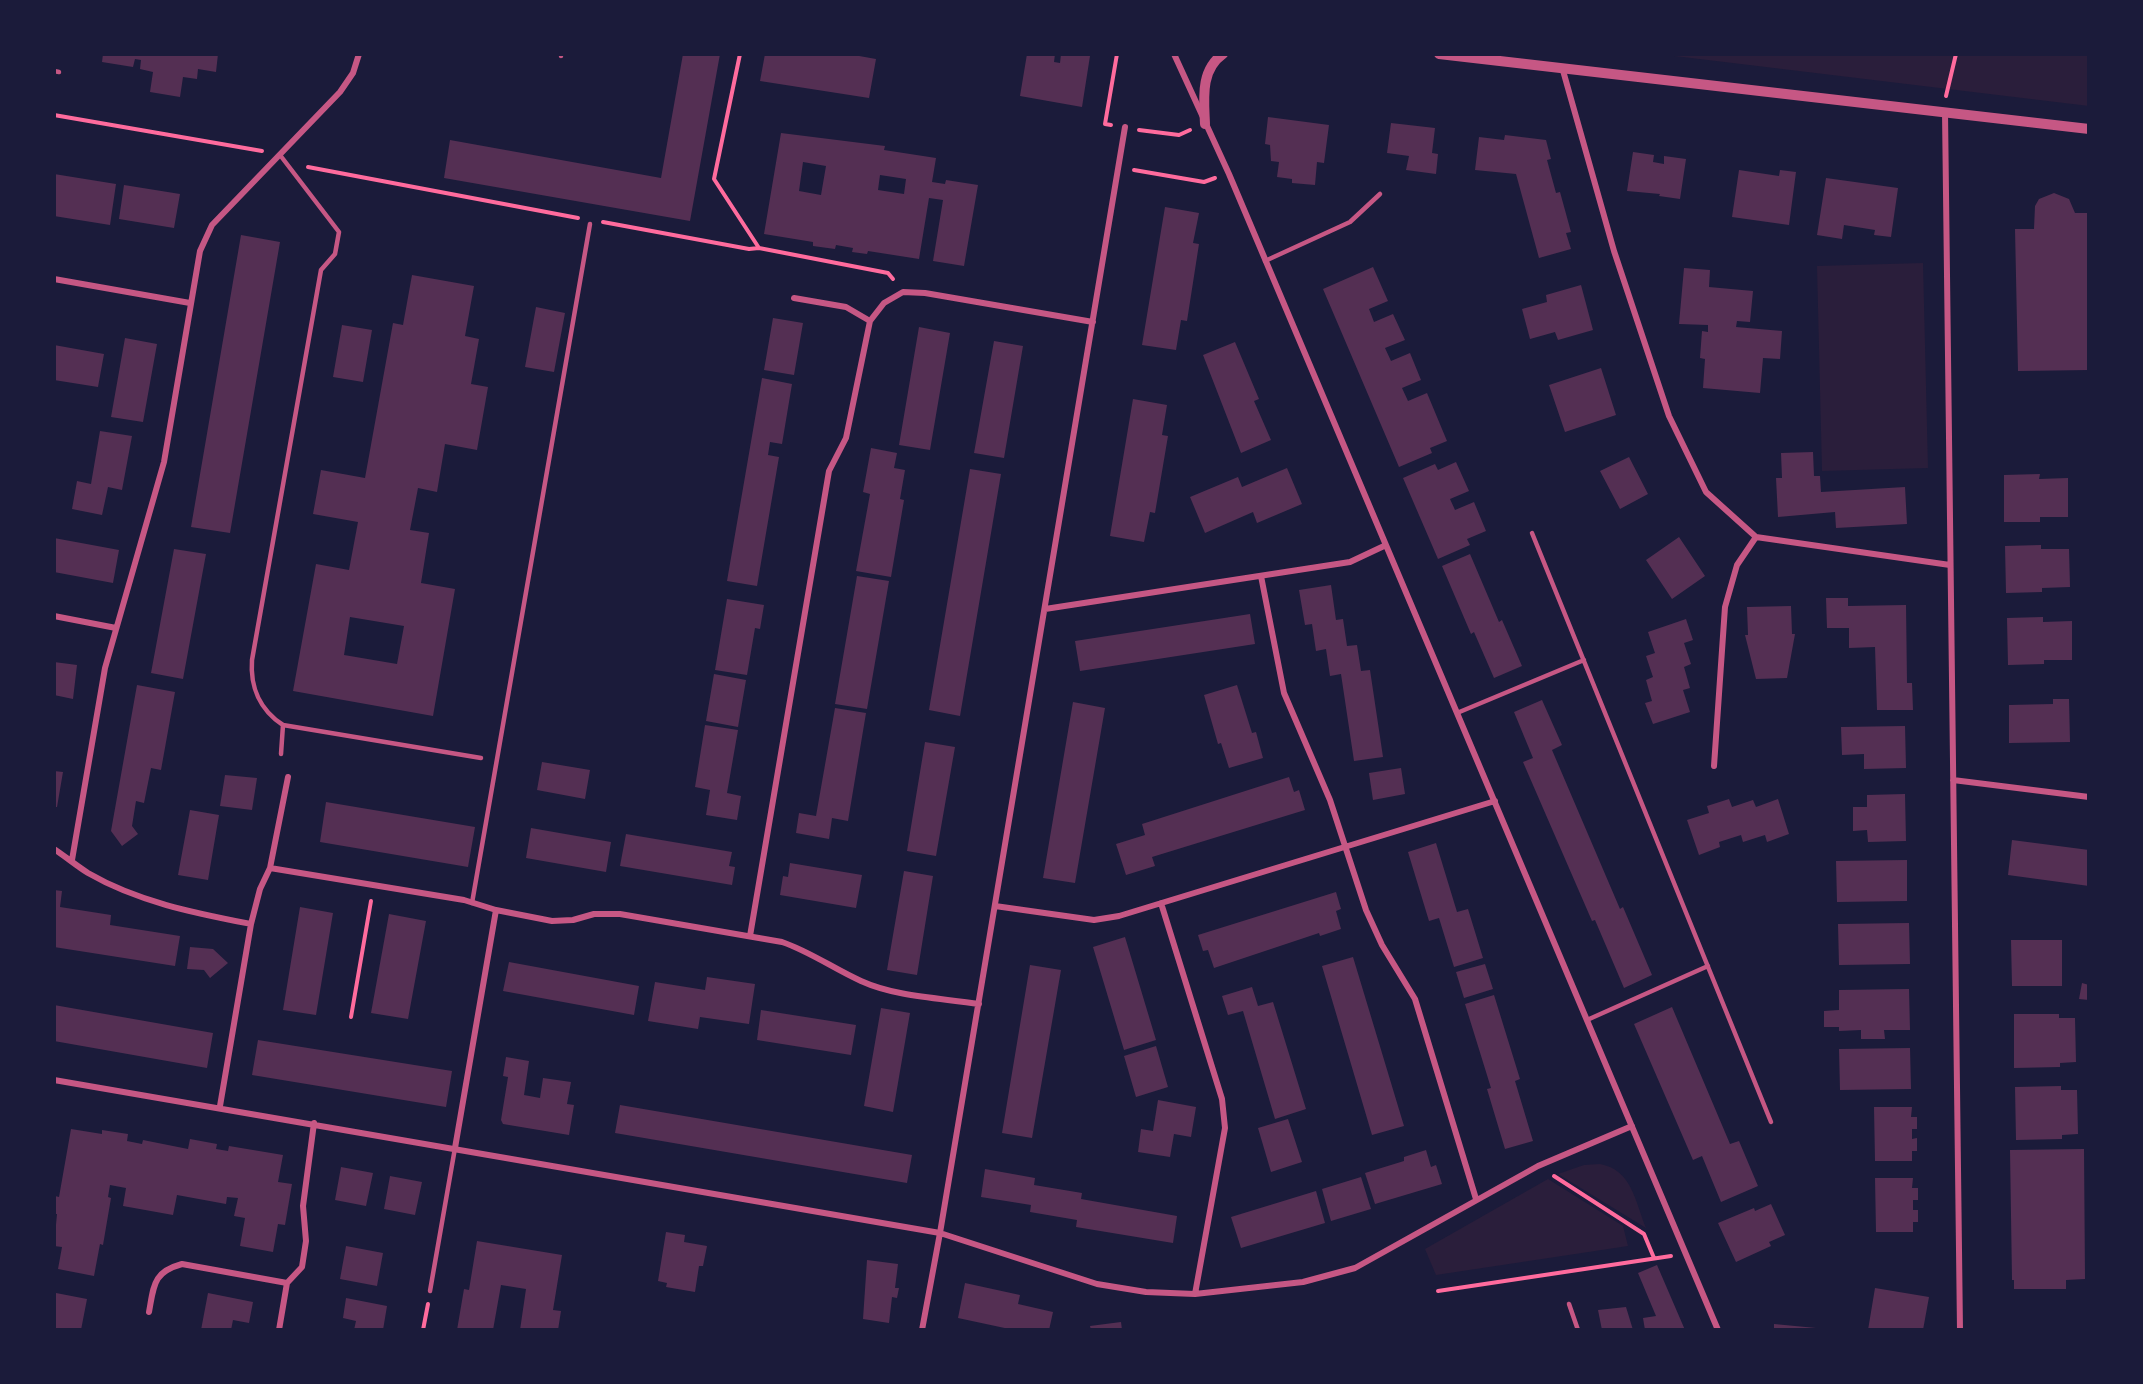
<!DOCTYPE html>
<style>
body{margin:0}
#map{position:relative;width:2143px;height:1384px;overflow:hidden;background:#1b1b3a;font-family:Arial,sans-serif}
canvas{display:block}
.frame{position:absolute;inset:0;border:56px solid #1b1b3a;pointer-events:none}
</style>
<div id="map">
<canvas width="2143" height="1384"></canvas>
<div class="frame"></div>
</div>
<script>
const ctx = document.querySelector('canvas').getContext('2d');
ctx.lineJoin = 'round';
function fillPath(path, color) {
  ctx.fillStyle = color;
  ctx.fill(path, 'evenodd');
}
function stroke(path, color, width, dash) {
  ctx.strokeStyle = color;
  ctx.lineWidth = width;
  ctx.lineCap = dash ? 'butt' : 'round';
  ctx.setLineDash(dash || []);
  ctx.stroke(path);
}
const green = new Path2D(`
 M1658,54H2089V106Z
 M1923,263L1928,468L1822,471L1817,266Z
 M1600,1164C1632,1170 1635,1201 1646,1228L1558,1174L1584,1165Z
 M1548,1179L1623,1226L1628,1246L1436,1275L1425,1249Z`);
const building = new Path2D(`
 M103,54H218L216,72L198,69L197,79L183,77L180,97L150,92L153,72L140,69L141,60L135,59L133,67L102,62Z
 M683,54H720L690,221L444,178L450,140L661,178Z
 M765,54H848L876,59L869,98L760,81Z
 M1027,54H1055L1054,62L1060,63L1061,54L1090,56L1082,107L1020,96Z
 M1268,117L1329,125L1324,163L1317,162L1315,185L1292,183V179L1277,177L1279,162L1271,161L1270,145L1265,144Z
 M1391,123L1435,128L1432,153L1438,154L1436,174L1406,170L1409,156L1387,153Z
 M781,133L885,146L884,150L936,158L932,182L945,184L946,180L978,185L964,266L933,261L943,200L929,198L919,259L868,251L867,254L852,252L853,248L836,245L835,249L813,246V242L764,234ZM803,162L826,166L821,195L799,191ZM880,175L906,179L904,194L878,190Z
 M1505,135L1546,140L1551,159L1547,160L1556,193L1560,192L1571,232L1566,233L1571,249L1539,258L1516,174L1475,170L1479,137L1504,140Z
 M1633,152L1654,155L1653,162L1664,164V156L1686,159L1680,199L1659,196L1660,194L1627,191Z
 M1739,170L1779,176L1780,170L1796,172L1789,225L1732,217Z
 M54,174L116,184L110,225L54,216Z
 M1826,178L1898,188L1891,237L1874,235L1875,230L1844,225L1842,239L1817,235Z
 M124,185L180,194L174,228L119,219Z
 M2054,193L2069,199L2075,213H2089V370L2018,371L2015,229H2034L2035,206L2039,199Z
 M1165,207L1199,213L1193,243L1199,244L1187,321L1181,320L1176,350L1142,345Z
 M241,235L280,242L230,533L191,527Z
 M1373,267L1388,301L1369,309L1374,322L1393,314L1405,340L1385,348L1391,361L1410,353L1421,380L1402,388L1408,401L1427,393L1447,441L1430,448L1432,453L1399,467L1323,289Z
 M1684,268L1710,270L1709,287L1753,291L1750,322L1737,321L1736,327L1782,331L1780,359L1763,358L1760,393L1703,388L1705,359L1700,358L1702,331L1708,332V325L1679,324Z
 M412,275L474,286L465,336L479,339L471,384L488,387L477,450L445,444L437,492L418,488L410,530L429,533L421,583L455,589L433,716L293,691L316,564L349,570L358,522L313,514L321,470L365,478L393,323L403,325ZM350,617L404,626L397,664L344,655Z
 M1581,285L1593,330L1558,340L1555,332L1530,339L1522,309L1547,302L1546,295Z
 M536,307L565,313L554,372L525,367Z
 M773,318L803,323L794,375L764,370Z
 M342,325L372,330L363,382L333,377Z
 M919,327L950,333L930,450L899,445Z
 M125,338L157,344L143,422L111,417Z
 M994,341L1023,346L1004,458L974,453Z
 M1235,342L1259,399L1254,401L1271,440L1241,453L1203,355Z
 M54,345L104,354L98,387L54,380Z
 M1601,368L1616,415L1565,432L1549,385Z
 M762,378L792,384L782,444L770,442L768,455L779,457L757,586L727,581Z
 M1133,399L1167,405L1162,435L1168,436L1155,513L1150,512L1144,542L1110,536Z
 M100,431L132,436L122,490L108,487L102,515L72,509L77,481L91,484Z
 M871,448L897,453L894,468L905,470L900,499L904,500L891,577L856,571L870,494L863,492Z
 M1813,452L1814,476H1820L1821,492L1905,487L1907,524L1836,528L1835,512L1778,517L1776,478H1782L1781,453Z
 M1629,457L1648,494L1620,509L1600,471Z
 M1456,462L1469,491L1450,499L1455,510L1474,502L1486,531L1467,539L1470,545L1438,559L1403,478L1435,464L1438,470Z
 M1287,468L1302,504L1257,523L1253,512L1205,533L1190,497L1238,477L1242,487Z
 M970,469L1001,474L960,716L929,710Z
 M2040,474L2039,479L2068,478V517H2040V522H2004V475Z
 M1679,537L1705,576L1672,599L1646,560Z
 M54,538L119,550L113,583L54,572Z
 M2041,545V549H2069L2070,587L2042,588V592L2006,593L2005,546Z
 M174,549L206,554L183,679L151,673Z
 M1470,554L1499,622L1502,620L1522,666L1494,678L1474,632L1471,634L1442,566Z
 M857,576L889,581L867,709L835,704Z
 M1331,585L1336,620L1343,619L1347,646L1357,645L1361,671L1370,670L1383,757L1354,761L1341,674L1330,676L1326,649L1316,651L1312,624L1305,625L1299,590Z
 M1826,598H1848V606L1906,605L1907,683H1912L1913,710H1877L1875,647L1849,648V628H1827Z
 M727,599L764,605L760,629L755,628L747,675L715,670Z
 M1791,606L1792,634H1795L1787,678L1756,679L1745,635H1748L1747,607Z
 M1250,614L1255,644L1080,671L1075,641Z
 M2043,617V622L2072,621V660H2044V664L2008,665L2007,618Z
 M1686,619L1693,640L1684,643L1691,664L1684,667L1690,688L1683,690L1690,712L1653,724L1645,703L1652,701L1646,680L1653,677L1646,656L1655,653L1648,632Z
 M54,662L77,665L73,699L54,695Z
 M714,674L746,680L738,727L706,721Z
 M137,685L175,692L161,770L151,768L144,803L136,801L132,826L138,834L122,846L111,831Z
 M1237,685L1252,733L1256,732L1263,758L1229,768L1221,743L1218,744L1204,695Z
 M2053,699H2069L2070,742L2009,743V705L2053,704Z
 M1542,700L1562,745L1552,750L1620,909L1623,907L1652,975L1624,988L1595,920L1592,921L1523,762L1533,758L1514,712Z
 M1073,702L1105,708L1075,883L1043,878Z
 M835,708L866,713L848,821L832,818L829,839L796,833L799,813L816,816Z
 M705,725L738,730L727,793L741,796L737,820L706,815L710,790L695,787Z
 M1905,726L1906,768L1864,769V754L1842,755L1841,727Z
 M925,742L955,747L936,856L907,851Z
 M542,762L590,770L585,799L537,790Z
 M1401,768L1405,794L1373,800L1369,773Z
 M54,771L63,772L57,807H54Z
 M225,775L257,778L252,810L220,806Z
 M1289,777L1294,792L1299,790L1305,810L1152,857L1155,866L1126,875L1116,844L1145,835L1142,824Z
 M1905,794L1906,841L1868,842L1867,830L1853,831V807H1867V795Z
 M1729,799L1732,807L1753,800L1756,807L1778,799L1789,834L1767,842L1765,835L1743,842L1741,835L1719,842L1720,847L1699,855L1687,820L1709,813L1707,806Z
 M326,802L475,827L468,867L320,842Z
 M190,810L219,815L208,880L178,875Z
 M531,828L611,842L606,872L526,858Z
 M626,834L732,852L729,866L735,867L732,885L620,866Z
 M2012,840L2089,850V886L2008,875Z
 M1436,843L1457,912L1468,909L1483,958L1454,967L1439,918L1429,921L1408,852Z
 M1907,860V901L1837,902L1836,861Z
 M790,863L862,875L856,908L780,895L783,876L788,877Z
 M904,871L933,876L917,975L887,970Z
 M54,890L62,891L60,907L111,915L110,925L180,936L175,966L54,947Z
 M1336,892L1341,909L1336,911L1341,929L1320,936L1319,933L1214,968L1208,950L1203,951L1198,935Z
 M300,907L333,913L316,1015L283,1010Z
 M389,914L426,921L408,1019L371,1013Z
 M1909,923L1910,964L1839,965L1838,924Z
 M1125,937L1156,1040L1124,1050L1093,947Z
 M2011,940H2062V986H2012Z
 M190,947L213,949L228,963L210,978L204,970L187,969Z
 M1353,957L1404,1126L1372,1135L1322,966Z
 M509,962L639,986L634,1015L503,991Z
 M1485,964L1493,989L1464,998L1456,972Z
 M1030,965L1061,970L1032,1138L1002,1133Z
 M707,977L755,984L749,1024L700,1017L698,1029L648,1021L655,982L705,990Z
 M2082,983L2089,985V1000L2079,999Z
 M1252,987L1258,1006L1273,1002L1306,1109L1275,1119L1243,1011L1228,1015L1222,996Z
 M1909,989L1910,1030H1884L1885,1039H1861V1030L1839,1031V1027H1824V1011L1839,1010V990Z
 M1494,995L1520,1079L1515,1081L1533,1141L1505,1149L1487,1089L1491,1088L1465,1004Z
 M54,1005L213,1033L207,1068L54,1041Z
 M1672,1007L1730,1144L1739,1141L1758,1186L1721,1202L1702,1156L1693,1160L1634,1024Z
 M881,1008L910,1013L893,1112L864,1106Z
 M761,1010L856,1025L851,1055L757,1040Z
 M2014,1014H2059V1018H2075L2076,1062L2060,1063V1067L2014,1068Z
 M258,1040L452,1071L446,1107L252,1075Z
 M1156,1046L1168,1087L1136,1097L1124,1056Z
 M1910,1048L1911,1089L1840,1090L1839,1049Z
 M506,1057L529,1061L524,1095L540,1098L543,1078L571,1082L567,1104L574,1105L569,1135L503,1124L501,1120L508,1077L503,1076Z
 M2061,1086V1090H2077L2078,1134L2062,1135V1139L2016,1140L2015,1087Z
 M1158,1100L1196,1107L1191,1137L1174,1134L1170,1157L1138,1152L1141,1129L1153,1131Z
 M620,1105L912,1155L907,1183L615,1133Z
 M1874,1107H1912L1911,1117H1917V1129H1912V1139L1917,1138V1151H1912V1161H1875Z
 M1288,1119L1302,1162L1271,1172L1258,1128Z
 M71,1129L102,1134V1130L128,1134L127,1141L142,1144L143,1140L188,1149L190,1139L217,1144L216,1149L228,1151L229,1146L283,1155L278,1182L292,1184L285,1225L278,1224L273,1252L240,1246L245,1218L234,1216L238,1198L227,1197L226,1204L177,1195L173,1215L123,1206L126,1188L110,1185L108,1197L111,1198L103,1245L100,1244L94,1276L58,1269L62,1247L54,1246L57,1214H54V1200L55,1196L59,1197Z
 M2084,1149L2085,1279L2066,1280V1289H2014V1280H2012L2010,1150Z
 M1426,1150L1431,1167L1436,1165L1442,1184L1375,1204L1365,1173L1404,1161V1157Z
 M341,1167L373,1173L366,1206L335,1200Z
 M985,1169L1035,1178L1034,1185L1082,1193L1081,1199L1177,1216L1173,1243L1076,1227L1077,1220L1030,1212L1031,1205L981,1197Z
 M390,1176L422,1182L415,1215L384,1209Z
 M1361,1177L1371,1209L1331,1221L1322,1189Z
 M1875,1178H1913L1912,1188H1918V1200H1913V1210H1918V1222H1913V1232H1876Z
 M1316,1191L1325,1223L1241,1248L1231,1217Z
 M1771,1204L1785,1235L1769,1242L1771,1246L1736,1262L1718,1223L1754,1208L1755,1211Z
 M666,1232L685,1235L684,1242L707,1246L703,1266H699L695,1292L666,1287L667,1283L658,1281Z
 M477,1241L562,1255L553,1310L561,1311L558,1330H520L526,1289L501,1285L493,1330H457L464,1289L469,1290Z
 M346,1246L383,1253L377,1286L340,1279Z
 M867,1260L898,1264L895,1288H899L897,1298L892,1297L889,1323L863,1319Z
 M1657,1265L1685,1330H1645L1643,1318L1656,1316L1638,1273Z
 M965,1283L1020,1295L1018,1304L1053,1312L1049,1330H1014L958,1318Z
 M1875,1288L1929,1297L1923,1330H1868Z
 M56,1293L87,1299L81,1330H54Z
 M208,1293L253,1302L249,1323L233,1320L231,1330H201Z
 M346,1298L387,1306L383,1330H354L356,1321L343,1318Z
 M1626,1307L1633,1330H1602L1598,1310Z
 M1121,1322L1122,1330H1091L1090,1326Z
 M1774,1324L1816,1328V1330H1774Z`);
const path = new Path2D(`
 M740,54L714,179L759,248L888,273L893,279
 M1946,96L1956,54
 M54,115L262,151
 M1111,125L1105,124L1117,54
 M1139,130L1179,135L1190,130
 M308,167L578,218
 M1134,170L1204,182L1215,178
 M603,222L749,249L759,248
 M351,1017L371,901
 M1554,1176L1644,1234L1654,1258
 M1438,1291L1671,1256
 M423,1330L428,1304`);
const service = new Path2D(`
 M561,56V54
 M54,71L59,72
 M280,155L339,232L335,254L321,270L252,660C250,687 260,710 283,725L481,758
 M1265,261L1350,222L1380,194
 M1532,533L1771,1122
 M1457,713L1584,660
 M281,754L283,725
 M472,903L590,224
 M1587,1020L1708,966
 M430,1291L455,1148
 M1569,1304L1578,1330`);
const minor = new Path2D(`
 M1174,54L1229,174L1718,1330
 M1562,67L1614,251L1669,416L1706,492L1756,537L1950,565
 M1945,112L1960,1330
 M54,279L190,303
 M794,298L846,307L870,321
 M1261,576L1284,693L1330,800L1366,910L1382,945L1415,999L1476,1199
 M1045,609L1350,562L1384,546
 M54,616L116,628
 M1714,766L1725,607L1737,565L1756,537
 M1953,780L2089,797
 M54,849C66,857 77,866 88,873C138,902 195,913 251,924
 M72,860L105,668L164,462L200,251L212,225L340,92L353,73L359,54
 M270,868L464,900L496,910L552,921L573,920L594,914H620L782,942C811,952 834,969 861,981C896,997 941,998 979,1004
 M1161,903L1222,1099L1225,1128L1195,1294
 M995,906L1094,920L1119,916L1495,801
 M750,936L829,471L846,438L870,321L884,303L903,292L925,293L1093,322
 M54,1080L940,1233L1097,1284L1146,1292L1195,1294L1303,1282L1355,1268L1538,1166L1632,1126
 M220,1106L251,924L260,889L270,868L288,777
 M455,1148L496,910
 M149,1312C154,1285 153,1272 182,1264L287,1283L302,1267L306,1241L303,1206L314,1123
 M279,1330L287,1283
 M922,1330L940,1233L1125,127`);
const tertiary = new Path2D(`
 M1439,54L2089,129
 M1205,124C1204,99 1200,70 1223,54`);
fillPath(green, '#2a1e3b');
fillPath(building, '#542f53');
stroke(path, '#ff6b9d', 4);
stroke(service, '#c65784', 4.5);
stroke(minor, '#c65784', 6);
stroke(tertiary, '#c65784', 10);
</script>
